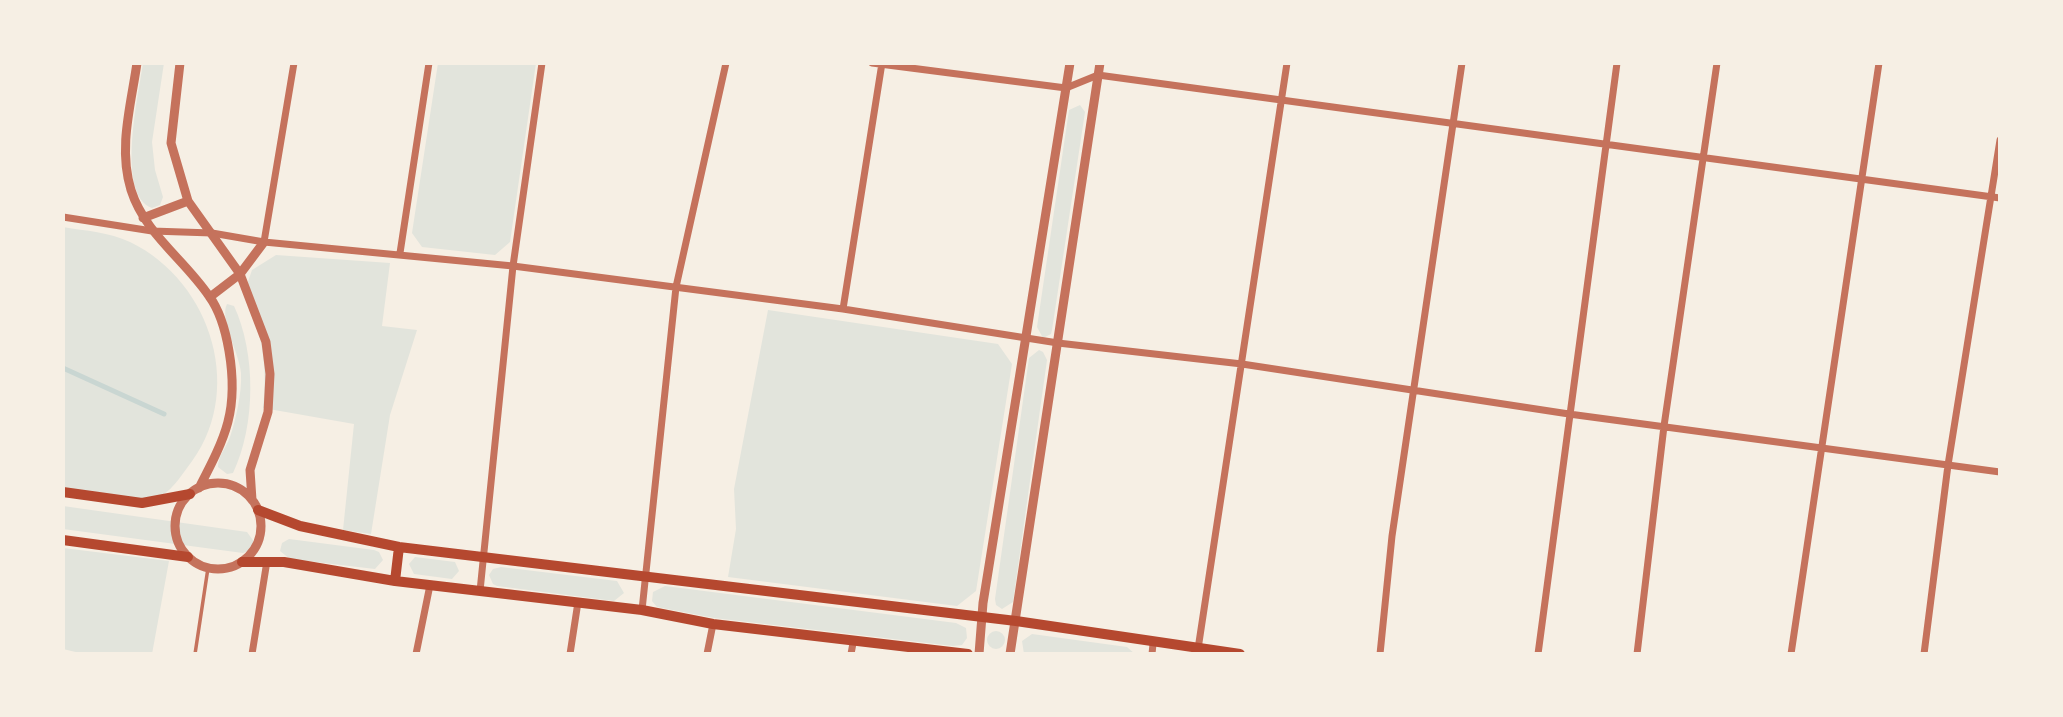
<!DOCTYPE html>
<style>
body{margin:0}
#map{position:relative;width:2063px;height:717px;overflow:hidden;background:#f6efe4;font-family:"Source Serif 4",serif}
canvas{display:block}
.frame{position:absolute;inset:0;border:65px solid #f6efe4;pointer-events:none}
</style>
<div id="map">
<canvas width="2063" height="717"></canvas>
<div class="frame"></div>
</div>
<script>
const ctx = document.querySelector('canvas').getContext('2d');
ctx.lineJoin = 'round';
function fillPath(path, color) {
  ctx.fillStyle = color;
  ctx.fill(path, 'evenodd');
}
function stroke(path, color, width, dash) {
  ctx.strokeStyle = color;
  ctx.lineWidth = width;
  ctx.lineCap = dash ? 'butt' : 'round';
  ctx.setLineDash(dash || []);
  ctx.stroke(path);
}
const green = new Path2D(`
 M143,63H164L152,142L155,170L163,197L160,205L152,208C115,195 139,92 143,63Z
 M438,63H536L510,242L495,255L422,247L412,233Z
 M1080,105L1085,112L1052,330L1051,334L1043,338L1037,327L1069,110Z
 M63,227C86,231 109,232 130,242C213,282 247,395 187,468C176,483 167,497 148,501C130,504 83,492 63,490Z
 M276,255L390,263L382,326L417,330L390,415L371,534L343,530L354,424L263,408C268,366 262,330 244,293L252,270Z
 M227,304L234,306C256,353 256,425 233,473L227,474L218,467C218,456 226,448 230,437C236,419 242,393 241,373C240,355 219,318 227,304Z
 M768,310L998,344L1012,364L976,591L957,606L728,577L736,529L734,489Z
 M1039,350L1043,352L1047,360L1013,602L1002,609L996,605L995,599L1029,358Z
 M63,506L247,532L255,543L251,550L243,553L63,529Z
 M289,539L374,550L379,552L383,560L375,569L290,559L280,551L282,543Z
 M63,548L169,561L152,654H84L63,649Z
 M415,557L455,562L459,571L452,579L414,574L409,564Z
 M501,567L617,581L624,593L614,601L497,586L493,584L489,575L493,569Z
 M665,586L956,623L966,628L967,638L962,645L953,646L714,618L657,607L652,601L653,592Z
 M987 640a9 9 0 1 1 18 0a9 9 0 1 1-18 0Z
 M1032,634L1127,647L1135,654H1024L1022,641Z`);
const stream = new Path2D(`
 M63,368L164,414`);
const service = new Path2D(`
 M195,654L208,568`);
const minor = new Path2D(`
 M872,63L1066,88L1098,75L2000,198
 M63,217L152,231L212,233L264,242L513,266L843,309L1058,343L1242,364L1569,414L2000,472
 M264,242L294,63
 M400,253L429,63
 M843,309L882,63
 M480,591L513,266L542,63
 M642,610L676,287L726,63
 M1198,649L1287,63
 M252,654L267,561
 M416,654L430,585
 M570,654L578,602
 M707,654L713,624
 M851,654L853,643
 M1152,654L1153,644
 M1380,654L1392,536L1462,63
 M1538,654L1617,63
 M1637,654L1664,426L1717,63
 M1791,654L1879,63
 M1924,654L1948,465L2000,140`);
const tertiary = new Path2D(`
 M137,63C131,105 118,148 131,190C145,234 184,259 209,296C220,311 226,333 229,351C239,410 226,436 199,488
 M180,63L171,143L188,201L240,274L266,342L270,374L268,412L250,470L252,500
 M143,218L188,201
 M210,297L240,274L264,242
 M175 526a43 43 0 1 1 86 0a43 43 0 1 1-86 0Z
 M979,654L983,603L1070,63
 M1010,654L1100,63`);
const secondary = new Path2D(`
 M63,492L142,503L190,494
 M258,510L300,526L399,547L1016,621L1240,654
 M63,540L188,557
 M242,562H284L395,581L642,610L713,624L968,654
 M395,581L399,547`);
fillPath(green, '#e2e4dc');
stroke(stream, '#c9d6d2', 5);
stroke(service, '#c5725c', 3.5);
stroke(minor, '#c5725c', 7);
stroke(tertiary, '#c5725c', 9);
stroke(secondary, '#b5482f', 10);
</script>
